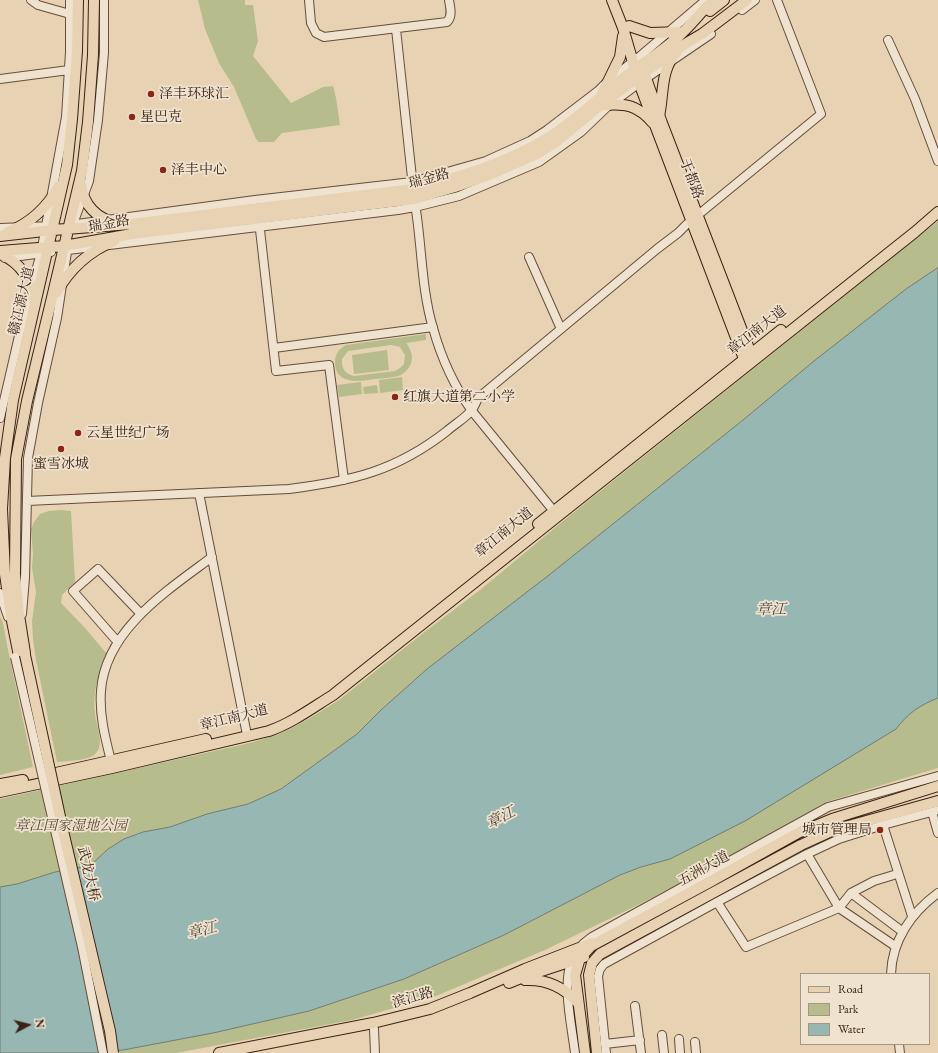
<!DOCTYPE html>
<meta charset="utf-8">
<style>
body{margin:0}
#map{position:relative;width:938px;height:1053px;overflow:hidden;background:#e7d3b3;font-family:"EB Garamond",serif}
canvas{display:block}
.legend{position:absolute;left:800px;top:973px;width:130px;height:72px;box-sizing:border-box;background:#efe2ce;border:1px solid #a79584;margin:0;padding:5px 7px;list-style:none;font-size:12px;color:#3a2215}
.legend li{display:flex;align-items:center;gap:8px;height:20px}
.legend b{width:20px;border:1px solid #a79584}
.north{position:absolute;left:8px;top:1005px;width:40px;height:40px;-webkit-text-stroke:3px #efe2ce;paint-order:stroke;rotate:83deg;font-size:11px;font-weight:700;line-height:16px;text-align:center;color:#3a2215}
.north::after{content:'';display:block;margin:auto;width:14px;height:18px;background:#3a2215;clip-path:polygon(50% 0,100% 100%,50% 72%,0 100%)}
</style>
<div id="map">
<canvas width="938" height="1053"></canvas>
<ul class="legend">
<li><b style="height:5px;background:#e7d3b3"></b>Road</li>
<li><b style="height:11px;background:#b6bc8c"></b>Park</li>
<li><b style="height:11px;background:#97b7b2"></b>Water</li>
</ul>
<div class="north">N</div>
</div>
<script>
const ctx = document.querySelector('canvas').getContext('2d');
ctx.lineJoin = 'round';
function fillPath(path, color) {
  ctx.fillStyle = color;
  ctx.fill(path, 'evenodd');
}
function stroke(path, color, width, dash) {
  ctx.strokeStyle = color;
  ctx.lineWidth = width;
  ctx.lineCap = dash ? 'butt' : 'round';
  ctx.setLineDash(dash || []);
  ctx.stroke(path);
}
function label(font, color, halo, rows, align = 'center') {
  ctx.font = font + ' "EB Garamond","Noto Serif SC",serif';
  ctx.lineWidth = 3.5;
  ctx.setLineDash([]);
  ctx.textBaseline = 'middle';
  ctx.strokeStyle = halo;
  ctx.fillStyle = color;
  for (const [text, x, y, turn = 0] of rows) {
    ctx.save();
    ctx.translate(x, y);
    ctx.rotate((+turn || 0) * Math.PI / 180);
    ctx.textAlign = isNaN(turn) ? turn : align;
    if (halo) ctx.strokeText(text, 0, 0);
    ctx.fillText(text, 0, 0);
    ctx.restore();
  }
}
const green = new Path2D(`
 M198,0H245V5H253L258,41L253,56L291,103L323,87L333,86L336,98L340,125L282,133L274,142H259L256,139L234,87L219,63L205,29Z
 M938,221V268L906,289L814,361L743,420L549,575L427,669L381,710L357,734L281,789L248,804L207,814L170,827L143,832L124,839L108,849L93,863L82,867L55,872L17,884L0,887V799L250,743L277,735L305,721L339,700L422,634L480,590L568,517Z
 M426,334V340L406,343C415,354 414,367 401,375C393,378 385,378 376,379C361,381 335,386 335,362C335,354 339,349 346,345ZM391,345L400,347L405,355L404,364L400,368L395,371L354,376C345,374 341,368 342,359L348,351Z
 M387,350L389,370L354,374L352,355Z
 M402,377L403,390L380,393L379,380Z
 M361,382L362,394L339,397L337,385Z
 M377,385L378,393L364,394L363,387Z
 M61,510L71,511L75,582L62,595L61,603L86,629L106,653C99,673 92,693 95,714C96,725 105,744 96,753C89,761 68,761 57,762L36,660L33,639L32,621L36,592L32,568L33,554L31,529L34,522L40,514L49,511Z
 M0,617L3,623L7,645L33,767L0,775Z
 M938,698V768L826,802L701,872L638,905L545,950L436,996L352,1020L176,1053H96L123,1050L309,1011L404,979L504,935L620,875L641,867L843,761L896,729L905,717L924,703Z`);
const water = new Path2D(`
 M938,268V698C920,705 908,713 896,729L745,821L670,859L641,867L620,875L504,935L404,979L309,1011L213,1033L123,1050L96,1053H0V887L17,884L55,872L82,867L93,863L108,849L124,839L143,832L170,827L207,814L248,804L281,789L357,734L381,710L427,669L549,575L743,420L814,361L906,289Z`);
const minor = new Path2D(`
 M31,0L38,5L70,14
 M309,0L311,23L316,33L324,37L447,22C453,16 450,7 449,0
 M742,10L755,0
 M396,29L413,187
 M888,40L915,99L938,161
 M0,79L69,70
 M415,204C422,244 421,288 433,328C441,357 454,386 472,411L557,515
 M74,221L89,181L98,120L104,53V0
 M259,221L276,371L329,365L344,480
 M77,224L255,200L412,182L486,161L530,141L547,130L598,91L607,82L639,57L706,0
 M0,228L51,226
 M68,250L398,210L415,207L459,196L539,162L581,132L607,107L639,83L711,34
 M529,257L561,329
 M5,258L51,252
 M274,348L433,327
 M0,418L25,310L41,253L66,117L70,52V0
 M199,493L246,730
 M27,501L289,489C352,481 396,471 447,431C455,424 464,419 471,411C474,408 476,402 478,398L657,249L678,233L687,224L821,114L777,0
 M0,593L8,617
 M22,614L25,578L28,458L38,403L57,318L67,252
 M120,639H115L73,591L98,569L141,614
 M112,765C106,741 99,716 101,691C105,630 168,590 212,557
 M932,812L938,833
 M883,825L912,916
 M807,854L839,908L895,946
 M851,893L903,932
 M717,902L746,947L839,908L851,893L874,881L897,874
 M583,944L592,937L828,807L938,776
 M573,958C561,981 572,1027 575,1053
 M891,974C892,940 912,912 938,893
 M635,1006L641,1053
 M374,1029L375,1053
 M662,1035L664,1053
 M679,1039L680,1053
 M695,1042L696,1053
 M605,1044L640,1040
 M899,1044L900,1053
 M606,1053L598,976L600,969L604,964L717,902L807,854L839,839L883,825L938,810`);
const major = new Path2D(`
 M612,0L623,28L639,83L746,364
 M710,11L724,0
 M629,26L650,33L683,32
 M642,67L662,123L753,359
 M602,94L620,57L623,36
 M603,105C625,103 638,105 653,123
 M659,116C664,95 660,69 677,52
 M81,184C83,205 97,219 117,223
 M8,232C31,223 47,208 59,186
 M0,236L53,230L131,224L413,189C460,177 507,163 549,137C575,121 598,98 622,79C642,63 664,51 682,33C693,23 702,10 714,0
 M0,251L64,246L132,234L414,199L455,187L492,174L537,154L555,143L601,105L637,78L685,44L702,34L747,0
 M0,254C20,262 32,280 34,301
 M56,293C69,270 89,251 114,241
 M538,524L781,330
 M25,653L19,615L15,574L16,459L27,401L51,302L82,171L88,122L93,55L94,0
 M19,656L11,616L5,574L2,509L5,458L13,400L67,165L72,119L77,51L78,0
 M56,773L206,739
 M0,784L23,780
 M0,792L112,768L269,731C292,723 312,708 333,695L915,232L938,212
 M525,980C546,979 564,987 578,1003
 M509,983L526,976L584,957
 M219,1053L373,1023L430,1009L470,993L525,969L592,943
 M585,1053L575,975L580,958L591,946L708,883L798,833L832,819L938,786
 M597,1053L589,975L592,963L600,954L801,845L834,830L938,801`);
const minorBridge = new Path2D(`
 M15,657L82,947L103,1053`);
const majorBridge = new Path2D(`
 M25,655L64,835L110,1031L113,1053`);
const markers = [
 [151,94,4,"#8f2418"],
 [132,117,4,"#8f2418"],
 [163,170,4,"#8f2418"],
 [395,397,4,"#8f2418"],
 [78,433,4,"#8f2418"],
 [61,449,4,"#8f2418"],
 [880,830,4,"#8f2418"]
];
const poiNames = [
 ["泽丰环球汇",159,94],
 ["星巴克",140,117],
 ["泽丰中心",171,170],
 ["红旗大道第二小学",403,397],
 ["云星世纪广场",86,433],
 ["蜜雪冰城",61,464,"center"],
 ["城市管理局",872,830,"right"]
];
const streetNames = [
 ["瑞金路",429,179,-15],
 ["于都路",691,179,69],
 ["瑞金路",109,224,-10],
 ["赣江源大道",22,301,-77],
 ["章江南大道",757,331,-38],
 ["章江南大道",504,533,-39],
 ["章江南大道",234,718,-14],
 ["五洲大道",704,869,-29],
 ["武龙大桥",88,874,77],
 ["滨江路",413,998,-16]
];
const parkNames = [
 ["章江国家湿地公园",71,826]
];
const waterNames = [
 ["章江",771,610],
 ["章江",501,818,-27],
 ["章江",202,931,-14]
];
fillPath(green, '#b6bc8c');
fillPath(water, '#97b7b2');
stroke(water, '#727b73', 1);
stroke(minor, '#654e3c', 10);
stroke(major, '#3a2215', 12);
stroke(minor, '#efe2ce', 8);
stroke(major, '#e7d3b3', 10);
stroke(minorBridge, '#654e3c', 10, []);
stroke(majorBridge, '#3a2215', 12, []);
stroke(minorBridge, '#efe2ce', 8);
stroke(majorBridge, '#e7d3b3', 10);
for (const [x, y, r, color] of markers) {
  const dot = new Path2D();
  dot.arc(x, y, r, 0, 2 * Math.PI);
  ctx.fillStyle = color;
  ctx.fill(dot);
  stroke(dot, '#efe2ce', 1.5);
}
label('14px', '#3a2215', '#efe2ce', poiNames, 'left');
label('14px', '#3a2215', '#efe2ce', streetNames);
label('italic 14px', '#594833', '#efe2ce', parkNames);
label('italic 15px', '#51473c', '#efe2ce', waterNames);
</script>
